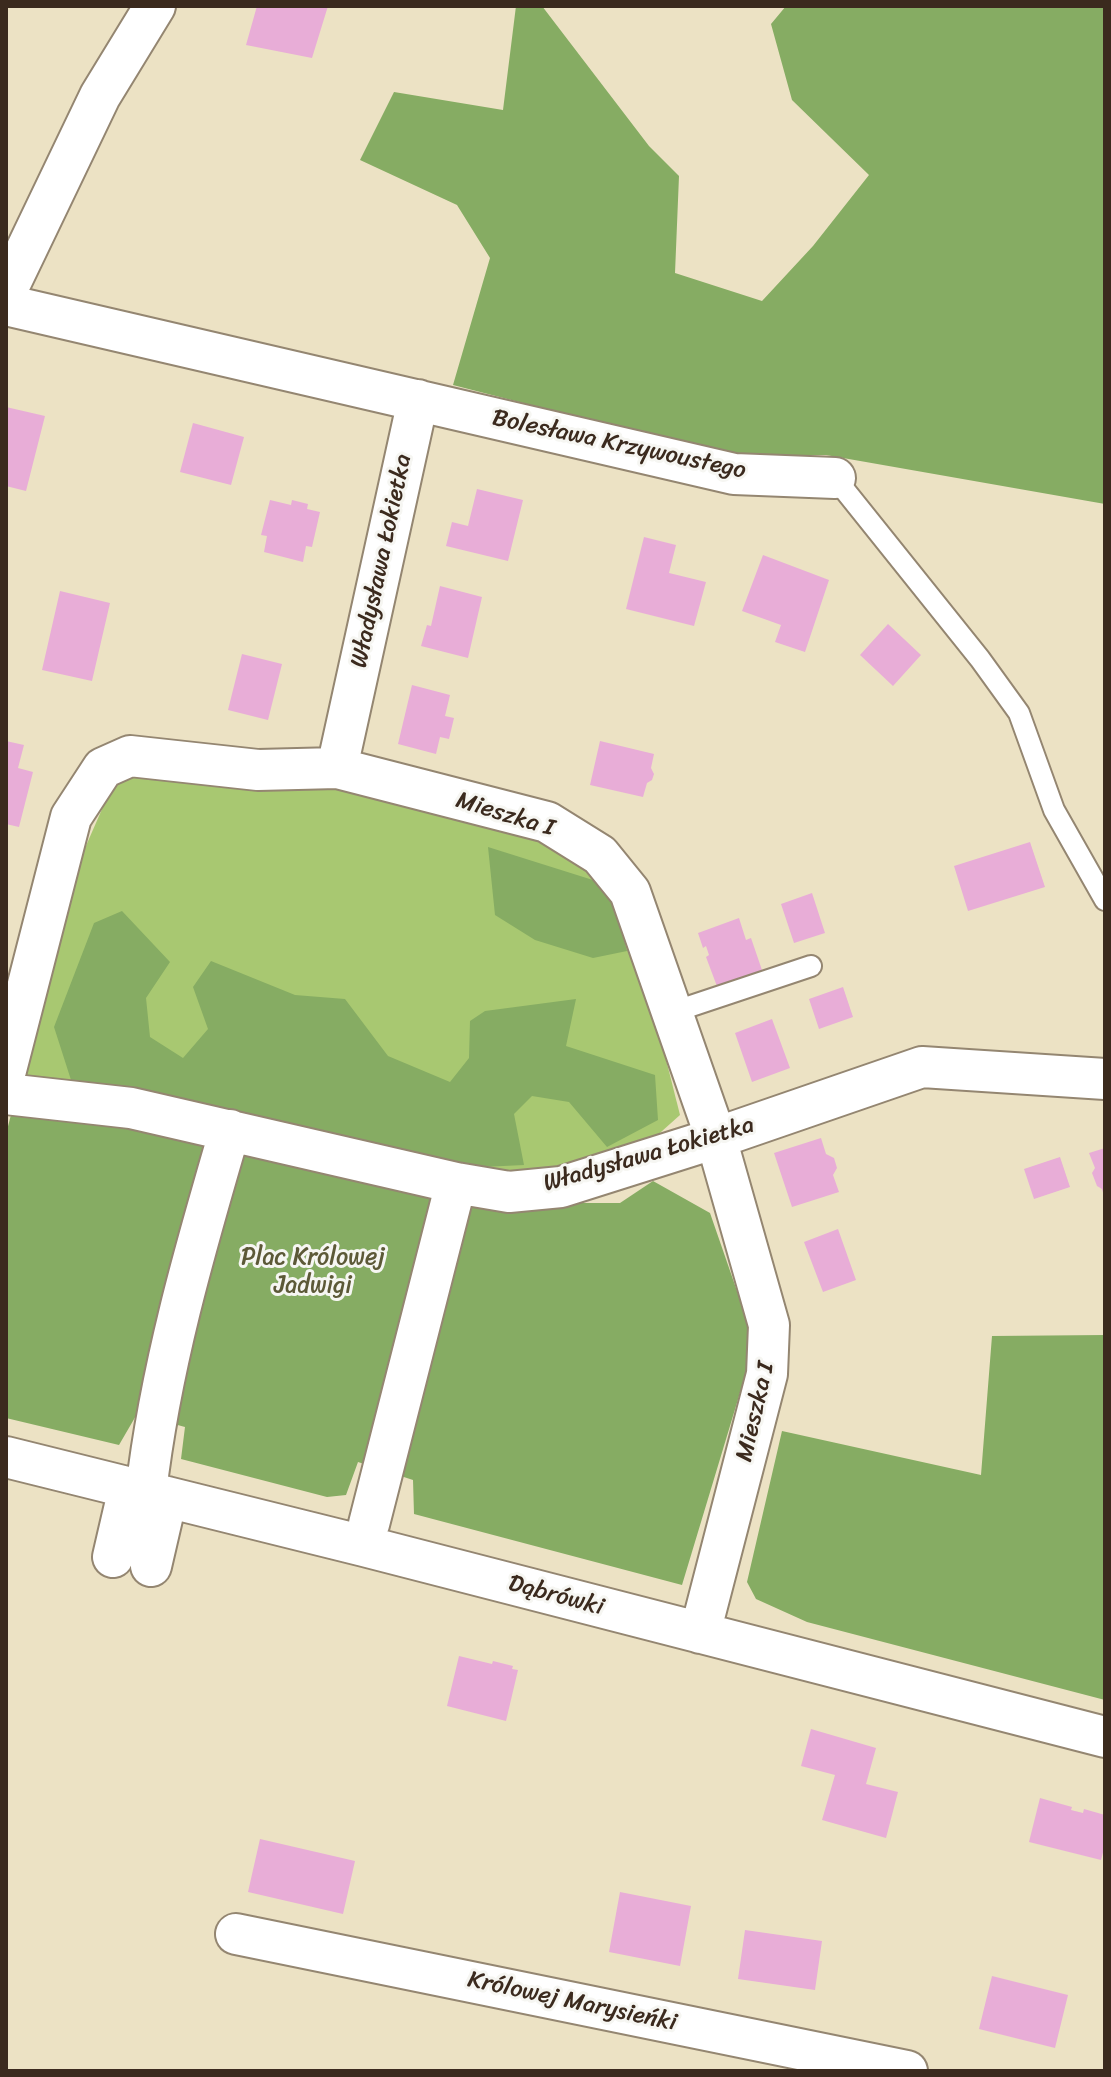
<!DOCTYPE html>
<meta charset="utf-8">
<style>
body{margin:0}
#map{position:relative;width:1111px;height:2077px;overflow:hidden;background:#ece2c4;font-family:Sriracha,sans-serif}
canvas{display:block}
.frame{position:absolute;inset:0;border:8px solid #3b2a1e;pointer-events:none}
</style>
<div id="map">
<canvas width="1111" height="2077"></canvas>
<div class="frame"></div>
</div>
<script>
const ctx = document.querySelector('canvas').getContext('2d');
ctx.lineJoin = 'round';
function fillPath(path, color) {
  ctx.fillStyle = color;
  ctx.fill(path, 'evenodd');
}
function stroke(path, color, width, dash) {
  ctx.strokeStyle = color;
  ctx.lineWidth = width;
  ctx.lineCap = dash ? 'butt' : 'round';
  ctx.setLineDash(dash || []);
  ctx.stroke(path);
}
function label(font, color, halo, rows, align = 'center') {
  ctx.font = font + ' Sriracha,sans-serif';
  ctx.lineWidth = 6;
  ctx.setLineDash([]);
  ctx.textBaseline = 'middle';
  ctx.strokeStyle = halo;
  ctx.fillStyle = color;
  for (const [text, x, y, turn = 0] of rows) {
    ctx.save();
    ctx.translate(x, y);
    ctx.rotate((+turn || 0) * Math.PI / 180);
    ctx.textAlign = isNaN(turn) ? turn : align;
    if (halo) ctx.strokeText(text, 0, 0);
    ctx.fillText(text, 0, 0);
    ctx.restore();
  }
}
const green = new Path2D(`
 M130,771L351,786L546,832L618,890L652,1004L680,1115L633,1157L496,1178L19,1087L65,894L109,793Z`);
const forest = new Path2D(`
 M516,6H542L649,146L679,176L675,273L762,301L813,246L869,175L792,100L771,24L786,6H1105V504L826,455L729,456L453,385L490,258L457,205L360,160L394,92L503,110Z
 M488,847L596,881L615,906L627,951L593,958L535,940L495,915Z
 M122,911L170,962L146,998L150,1037L183,1058L208,1029L193,987L211,961L295,995L345,999L388,1056L450,1082L469,1058L470,1021L485,1011L576,999L566,1046L655,1075L658,1120L607,1147L569,1102L532,1096L514,1114L524,1165L482,1167L182,1101L71,1080L54,1027L94,923Z
 M13,1107H54L510,1203H620L653,1181L710,1213L755,1343L682,1585L414,1514L413,1480L358,1462L346,1495L327,1497L181,1459L185,1427L137,1414L119,1445L6,1418V1134Z
 M1105,1335V1700L807,1622L756,1599L747,1582L782,1431L981,1475L992,1336Z`);
const building = new Path2D(`
 M257,6H328L312,58L246,45Z
 M6,407L45,416L26,491L6,486Z
 M193,423L244,437L231,485L180,472Z
 M477,489L523,500L508,561L446,546L452,522L468,526Z
 M270,500L291,505L292,500L308,504L307,509L320,512L312,547L306,546L303,562L264,552L267,536L261,535Z
 M644,537L676,545L669,573L706,582L694,626L626,609Z
 M763,555L829,580L805,652L775,642L781,625L742,611Z
 M440,586L482,597L468,658L421,646L427,625L431,626Z
 M60,591L110,603L92,681L42,670Z
 M888,624L921,655L893,686L860,655Z
 M242,654L282,664L268,720L228,710Z
 M412,685L450,695L445,716L454,718L449,739L440,737L436,754L398,744Z
 M6,741L24,745L18,768L33,772L19,827L6,824Z
 M600,741L654,754L651,768L654,774L652,780L647,783L643,797L590,785Z
 M1030,842L1045,887L968,911L954,866Z
 M812,893L825,933L794,943L781,904Z
 M739,918L746,940L751,938L763,973L718,989L706,957L709,955L706,946L703,948L698,933Z
 M843,987L853,1017L819,1029L809,999Z
 M772,1019L790,1068L752,1082L735,1033Z
 M821,1138L826,1154L834,1158L837,1168L833,1175L839,1192L792,1207L774,1153Z
 M1105,1148V1196H1104L1102,1189L1097,1186L1092,1173L1095,1168L1089,1153Z
 M1060,1157L1070,1187L1034,1199L1024,1169Z
 M838,1229L856,1280L823,1292L804,1242Z
 M459,1656L492,1664L493,1661L513,1666L512,1669L518,1670L506,1721L447,1706Z
 M811,1729L876,1748L866,1784L898,1792L886,1838L822,1820L835,1775L801,1766Z
 M1040,1798L1072,1807L1071,1810L1083,1813L1084,1809L1105,1815V1845L1101,1860L1029,1842Z
 M260,1839L355,1861L343,1914L248,1892Z
 M620,1892L691,1906L680,1966L609,1952Z
 M745,1930L822,1941L815,1990L738,1979Z
 M992,1976L1068,1995L1055,2048L979,2029Z`);
const service = new Path2D(`
 M835,478L980,659L1019,713L1054,810L1105,900
 M673,1012L811,966`);
const minor = new Path2D(`
 M6,292L100,96L155,6
 M6,305L734,474L835,478
 M337,768L418,400
 M6,1070L71,817L103,768L130,756L258,770L337,768L547,822L600,855L630,892L716,1138L769,1325L767,1374L700,1633
 M6,1094L131,1108L456,1183L509,1192L561,1187L716,1138L922,1067L1105,1079
 M6,1457L364,1546L1105,1737
 M146,1492C160,1369 195,1249 230,1130
 M369,1524L456,1183
 M113,1557L129,1488
 M151,1566L167,1497
 M236,1934L907,2071`);
const streetNames = [
 ["Bolesława Krzywoustego",619,445,12],
 ["Władysława Łokietka",382,561,-78],
 ["Mieszka I",505,815,17],
 ["Władysława Łokietka",649,1155,-16],
 ["Mieszka I",756,1412,-77],
 ["Dąbrówki",556,1596,15],
 ["Królowej Marysieńki",572,2002,12]
];
const parkNames = [
 ["Plac Królowej",313,1258],
 ["Jadwigi",313,1286]
];
fillPath(green, '#a8c871');
fillPath(forest, '#86ac63');
fillPath(building, '#e8add7');
stroke(service, '#948671', 24);
stroke(minor, '#948671', 44);
stroke(service, '#fff', 20);
stroke(minor, '#fff', 40);
label('24px', '#3b2a1e', '#f6f6f2', streetNames);
label('24px', '#5c5937', '#f6f6f2', parkNames);
</script>
